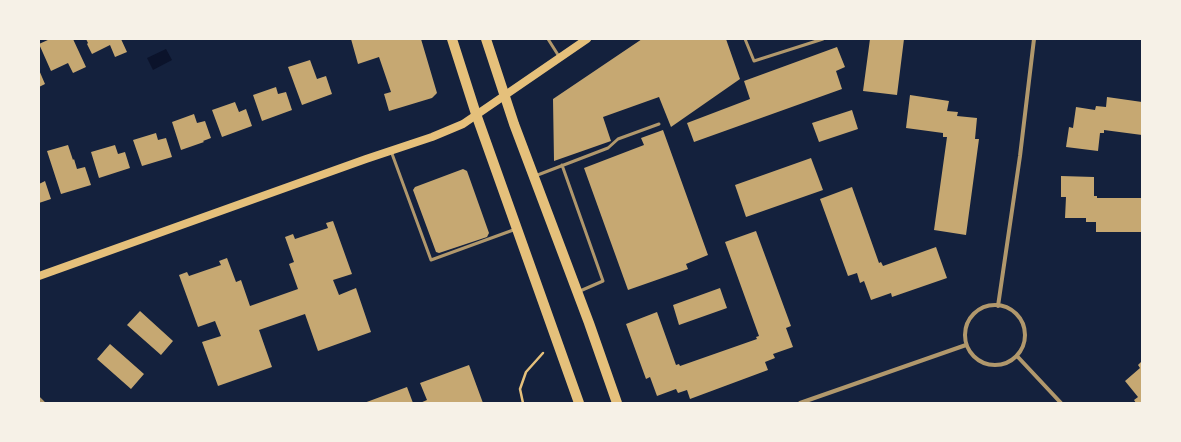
<!DOCTYPE html>
<style>
body{margin:0}
#map{position:relative;width:1181px;height:442px;overflow:hidden;background:#14213d;font-family:Manrope,sans-serif}
canvas{display:block}
.frame{position:absolute;inset:0;border:40px solid #f6f1e7;pointer-events:none}
</style>
<div id="map">
<canvas width="1181" height="442"></canvas>
<div class="frame"></div>
</div>
<script>
const ctx = document.querySelector('canvas').getContext('2d');
ctx.lineJoin = 'round';
function fillPath(path, color) {
  ctx.fillStyle = color;
  ctx.fill(path, 'evenodd');
}
function stroke(path, color, width, dash) {
  ctx.strokeStyle = color;
  ctx.lineWidth = width;
  ctx.lineCap = dash ? 'butt' : 'round';
  ctx.setLineDash(dash || []);
  ctx.stroke(path);
}
const water = new Path2D(`
 M166,49L172,60L153,70L147,58Z`);
const building = new Path2D(`
 M50,39H73L86,67L73,73L68,63L51,71L39,44Z
 M86,39H121L127,52L115,57L110,45L92,54L87,44L88,43Z
 M351,39H421L437,93L432,98L389,111L384,94L391,92L379,57L358,64Z
 M642,39H726L740,79L671,127L659,97L603,117L611,141L554,161L553,99Z
 M870,39H904L897,95L863,91Z
 M837,47L845,67L836,71L842,89L694,142L687,123L750,99L744,81Z
 M310,60L317,79L326,76L332,94L302,105L288,67Z
 M39,70L45,84L39,87Z
 M276,87L278,94L286,92L292,110L262,121L253,95Z
 M910,95L949,101L947,111L958,112L957,116L977,118L975,139H979L966,235L934,230L947,137H943V133L906,128Z
 M1107,97L1142,102V135L1104,130V133H1100L1098,151L1066,147L1069,127L1073,128L1076,107L1095,110L1096,106L1106,107Z
 M235,102L239,112L246,109L252,126L222,137L212,110Z
 M852,110L858,129L819,142L812,123Z
 M194,114L197,123L205,121L211,138L203,141L204,142L181,150L172,122Z
 M663,130L708,255L686,264L688,269L628,290L584,168L644,145L641,138Z
 M156,133L158,140L166,138L172,157L142,166L133,140Z
 M68,145L73,160L74,159L77,169L85,167L91,185L61,194L47,151Z
 M115,145L118,154L125,152L130,168L99,178L91,152Z
 M811,158L823,190L746,217L735,185Z
 M463,169L467,171L489,233L487,237L439,253L436,252L413,190L415,187Z
 M1061,176L1094,177V196H1097V198H1142V232H1096V222H1086V218H1065L1066,197H1061Z
 M45,181L51,199L39,203V184Z
 M852,187L879,263L881,262L883,266L936,247L947,278L892,297L891,293L871,300L864,281L860,283L857,273L848,276L820,199Z
 M333,221L352,274L333,280L339,295L356,288L371,332L318,351L305,314L259,330L272,367L218,386L202,342L221,336L215,321L198,327L179,275L187,272L189,276L221,265L219,261L227,258L236,282L241,280L250,306L298,289L289,264L294,262L285,237L293,234L295,239L328,228L326,223Z
 M756,231L791,326L786,328L793,347L773,354L775,358L765,362L768,370L690,399L687,390L678,393L676,389L657,396L650,377L646,379L626,324L657,312L676,365L679,364L680,366L757,339L756,337L759,336L725,242Z
 M720,288L727,308L679,325L673,305Z
 M140,311L173,341L161,355L127,325Z
 M110,344L144,374L131,389L97,359Z
 M1142,361V403H1136L1134,400L1138,397L1125,381L1140,368L1138,365Z
 M469,365L483,403H420L427,400L420,383Z
 M407,387L413,403H364Z`);
const path = new Path2D(`
 M523,403L520,389L526,372L543,353`);
const service = new Path2D(`
 M548,39L560,58
 M745,39L754,61L823,39
 M391,151L431,260L516,229
 M562,165L603,281L580,291
 M535,176L608,148L618,139L659,124`);
const minor = new Path2D(`
 M965 335a30 30 0 1 1 60 0a30 30 0 1 1-60 0Z
 M998,306L1020,156L1034,39
 M1017,356L1061,403
 M39,399L43,403
 M800,403L966,345`);
const secondary = new Path2D(`
 M39,276L366,159L432,137L463,124L587,39`);
const primary = new Path2D(`
 M452,39L476,114L579,403
 M486,39L514,124L589,323L617,403`);
fillPath(water, '#0b132b');
fillPath(building, '#c6a872');
stroke(path, '#e5c07b', 2.5);
stroke(service, '#b1986c', 3);
stroke(minor, '#b1986c', 4);
stroke(secondary, '#e5c07b', 8);
stroke(primary, '#e5c07b', 10);
</script>
